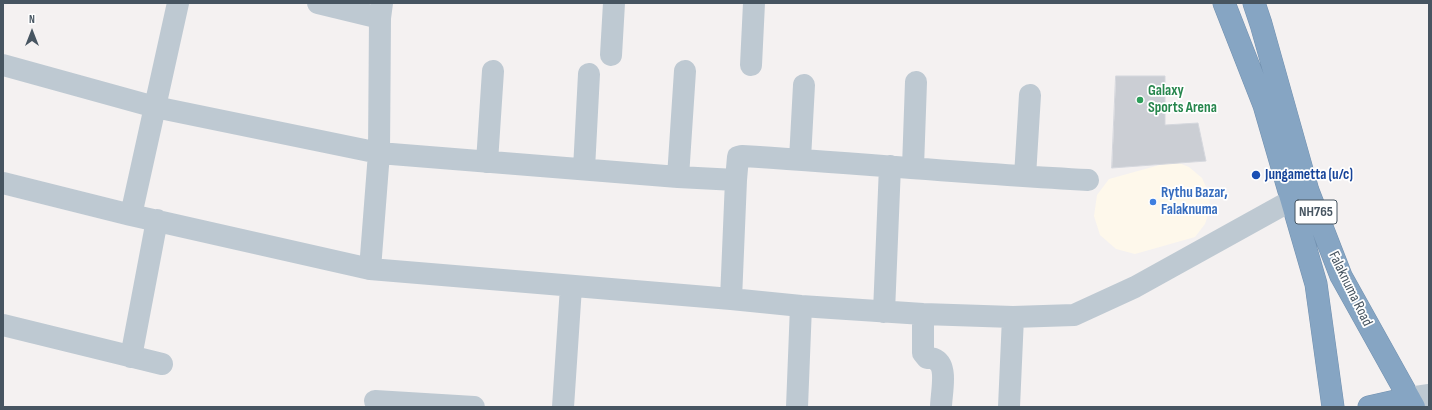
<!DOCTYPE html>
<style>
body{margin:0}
#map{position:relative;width:1432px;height:410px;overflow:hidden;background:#f4f1f1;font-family:"Sofia Sans Condensed",sans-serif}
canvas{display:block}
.frame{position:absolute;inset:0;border:4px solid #475561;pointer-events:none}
.north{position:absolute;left:12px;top:12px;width:40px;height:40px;-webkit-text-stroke:3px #fff;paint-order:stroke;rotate:0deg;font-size:11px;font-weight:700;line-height:16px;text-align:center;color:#475561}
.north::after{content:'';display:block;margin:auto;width:14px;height:18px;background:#475561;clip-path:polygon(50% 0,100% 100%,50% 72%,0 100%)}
</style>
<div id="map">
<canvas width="1432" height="410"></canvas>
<div class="frame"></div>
<div class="north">N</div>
</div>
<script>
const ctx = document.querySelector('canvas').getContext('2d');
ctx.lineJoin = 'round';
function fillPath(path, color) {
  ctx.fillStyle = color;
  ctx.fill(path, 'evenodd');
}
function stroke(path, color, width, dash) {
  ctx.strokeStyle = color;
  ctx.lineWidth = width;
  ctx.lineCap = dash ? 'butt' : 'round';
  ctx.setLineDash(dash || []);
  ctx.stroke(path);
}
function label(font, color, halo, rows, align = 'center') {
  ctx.font = font + ' "Sofia Sans Condensed",sans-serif';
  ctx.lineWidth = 3.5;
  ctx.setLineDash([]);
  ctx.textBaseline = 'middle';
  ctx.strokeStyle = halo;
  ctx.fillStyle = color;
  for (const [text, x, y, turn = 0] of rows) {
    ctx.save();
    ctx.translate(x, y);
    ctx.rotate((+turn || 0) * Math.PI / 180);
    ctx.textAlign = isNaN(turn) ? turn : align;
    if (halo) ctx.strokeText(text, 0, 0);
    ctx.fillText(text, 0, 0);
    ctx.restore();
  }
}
const commercial = new Path2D(`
 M1174,161L1189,167L1202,178L1209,193L1210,209L1205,224L1195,237L1135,254L1116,249L1100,235L1094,216L1097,195L1109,179Z`);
const building = new Path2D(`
 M1116,76H1165V125L1198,123L1206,161L1112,168Z`);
const minor = new Path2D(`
 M318,3L380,18
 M611,55L614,3
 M3,65L155,107L379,153L678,177L736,180L738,157L742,156C857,163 973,174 1088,180
 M751,65L754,3
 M800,159L804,85
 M487,162L493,71
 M913,167L916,82
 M584,169L589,74
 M1025,176L1030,95
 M678,177L685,71
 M3,183L131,215L370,269L731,299L801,306L923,314L1013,317L1074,315L1135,287L1292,200
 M131,215L178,3
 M370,269L379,153L380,18L382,3
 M731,299L736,180
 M884,312L890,166
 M923,314V353L927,358C930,358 934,358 936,360C948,367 941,395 941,407
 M3,325L162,364
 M131,357L157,220
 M1409,398L1429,395
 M375,401L474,407
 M563,407L571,287
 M797,407L801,306
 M1009,407L1013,317`);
const highway = new Path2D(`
 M1224,3L1264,105L1316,284L1333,407
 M1254,3L1261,24L1308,191L1341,276L1414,407
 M1369,407L1409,398`);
const markers = [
 [1140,100,4,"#2e9e5b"],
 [1256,175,5,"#1a4fb4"],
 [1153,202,4,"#3f7fe0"]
];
const shields = [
 [1316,212,42]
];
const shieldNames = [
 ["NH765",1316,212]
];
const leisureNames = [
 ["Galaxy",1148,91],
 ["Sports Arena",1148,108]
];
const transitNames = [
 ["Jungametta (u/c)",1265,175]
];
const shopNames = [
 ["Rythu Bazar,",1161,193],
 ["Falaknuma",1161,210]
];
const streetNames = [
 ["Falaknuma Road",1350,289,64]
];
fillPath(commercial, '#fef8eb');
fillPath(building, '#cbced4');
stroke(building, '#d5d7dd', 1);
stroke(highway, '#7190af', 23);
stroke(minor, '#bec9d2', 22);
stroke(highway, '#86a5c3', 22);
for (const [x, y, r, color] of markers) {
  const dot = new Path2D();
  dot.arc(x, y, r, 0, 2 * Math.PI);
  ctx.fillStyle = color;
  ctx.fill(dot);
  stroke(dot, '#fff', 1.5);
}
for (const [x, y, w] of shields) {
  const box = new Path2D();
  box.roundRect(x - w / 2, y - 12, w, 24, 3);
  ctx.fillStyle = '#fff';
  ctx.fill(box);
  stroke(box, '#475561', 1);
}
label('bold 14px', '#475561', null, shieldNames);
label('bold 15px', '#27864d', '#fff', leisureNames, 'left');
label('bold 15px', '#164399', '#fff', transitNames, 'left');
label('bold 15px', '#366cbe', '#fff', shopNames, 'left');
label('15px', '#475561', '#fff', streetNames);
</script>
